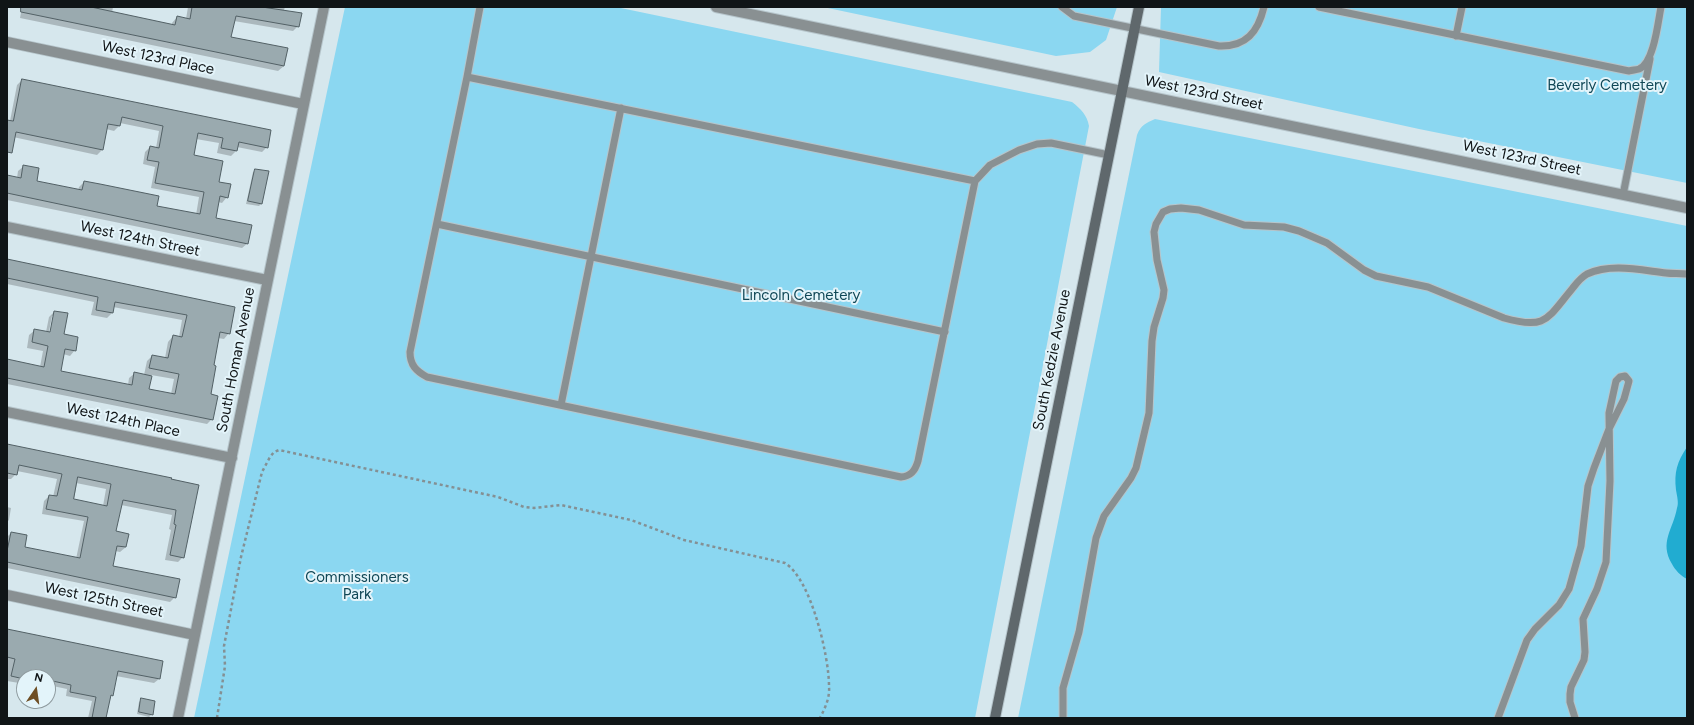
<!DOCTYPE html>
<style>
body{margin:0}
#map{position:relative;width:1694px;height:725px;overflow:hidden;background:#d6e7ed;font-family:Figtree,sans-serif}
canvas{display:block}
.frame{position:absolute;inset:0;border:8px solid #101517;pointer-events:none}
.north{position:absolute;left:16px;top:669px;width:40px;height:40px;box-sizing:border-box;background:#e3f4fa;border:1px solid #8f9b9f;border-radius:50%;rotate:13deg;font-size:11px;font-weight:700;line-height:16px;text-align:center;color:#101517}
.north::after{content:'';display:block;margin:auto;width:14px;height:18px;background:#6f4f25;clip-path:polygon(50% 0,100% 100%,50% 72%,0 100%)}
</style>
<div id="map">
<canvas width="1694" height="725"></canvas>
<div class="frame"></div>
<div class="north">N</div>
</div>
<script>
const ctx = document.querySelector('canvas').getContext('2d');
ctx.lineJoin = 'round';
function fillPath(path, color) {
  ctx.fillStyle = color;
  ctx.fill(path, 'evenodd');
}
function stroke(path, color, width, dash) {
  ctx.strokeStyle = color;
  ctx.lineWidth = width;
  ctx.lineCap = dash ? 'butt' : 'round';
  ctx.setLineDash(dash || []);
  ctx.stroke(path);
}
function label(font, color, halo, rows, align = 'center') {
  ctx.font = font + ' Figtree,sans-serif';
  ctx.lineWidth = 4;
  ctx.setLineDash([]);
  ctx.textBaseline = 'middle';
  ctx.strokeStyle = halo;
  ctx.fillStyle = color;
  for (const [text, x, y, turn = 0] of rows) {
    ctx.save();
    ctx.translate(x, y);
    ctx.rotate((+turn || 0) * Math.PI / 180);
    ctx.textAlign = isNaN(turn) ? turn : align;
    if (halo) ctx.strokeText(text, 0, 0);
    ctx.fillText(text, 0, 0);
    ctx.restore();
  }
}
const green = new Path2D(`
 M345,7H616L1072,102C1081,109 1087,115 1089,126L975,718H194Z
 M823,7H1117L1106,40L1090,52L1056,56Z
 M1161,7H1687V183L1419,129L1159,72Z
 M1155,119L1687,226V718H1018L1137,135C1141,125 1146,123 1155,119Z`);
const water = new Path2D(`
 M1687,447V579C1681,576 1675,570 1672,564C1659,542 1673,530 1677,508C1679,503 1677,496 1676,490C1674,472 1677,462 1687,447Z`);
const shadow = new Path2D(`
 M22,7H86L96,9V7H113L112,13L172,26V23L177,17L186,19L188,7H285L284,10L298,26L293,31L234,21L230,37L287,49L284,66L278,71L20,18Z
 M22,80L267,147L262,152L237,147L236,151L231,156L217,153L219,143L196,139L192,156L218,183L227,197L222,203L218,202L214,219L248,243L242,248L7,200V176L17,178L18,171L24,166L36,182L78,191L79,187L84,182L156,207L196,215L199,197L151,188L155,167L143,164L145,152L150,147L156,148L159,131L120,123L119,126L114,131L106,129L102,150L97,155L13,137L7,140V121H10L17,85Z
 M256,170L261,204L259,206L246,204L253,172Z
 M7,261L234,308L229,333L224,339L218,338L209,395L212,419L207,424L7,384V360L40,367L43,351L27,348L29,335L35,330L46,332L49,317L54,312L63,335L75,350L70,356L63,354L60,371L128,385L129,378L135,373L144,375L147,361L152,356L165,358L168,342L173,336L179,337L182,320L113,307L112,313L107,318L91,315L94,302L7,284ZM52,316H54L50,337H48ZM151,375L174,379L171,394L148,389Z
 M7,445L198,485L183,557L178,562L165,560L171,530L169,529L172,515L121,505L115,532L128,534L126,547L120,552L115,551L112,566L175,597L170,602L7,568V537L11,533L24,548L76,559L84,521L42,514L44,501L49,496L53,497L57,479L17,471L16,474L11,479H7ZM76,483L106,489L103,506L73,500Z
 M7,507L11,508L9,520L7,522Z
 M7,629L159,679L154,683L116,676L105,718H88L92,701L66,696L67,689L48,685V677H24V681L19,683L7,681Z
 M142,699L152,714L149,717L137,714L139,702Z`);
const building = new Path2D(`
 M21,7H91L175,25L177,16L190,19L192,7H262L302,13L299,27L236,16L231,37L288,48L284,66L21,12Z
 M22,79L271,130L268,148L239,142L237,151L221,148L223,138L198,133L194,155L223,161L219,182L231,184L228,198L220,196L216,218L252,225L248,244L7,193V175L21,178L23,165L39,168L37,181L82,190L84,181L100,184L159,196L157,206L200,214L204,192L155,183L159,162L147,160L150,146L159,148L163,126L122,117L120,126L108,124L103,150L16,132L12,153L7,152V120L13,121Z
 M255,169L269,171L262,204L248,201Z
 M7,259L235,307L230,334L220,332L214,365L216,366L211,394L218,396L213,420L7,378V359L44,367L48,346L32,342L34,329L50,332L54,311L68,313L64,334L78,337L76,351L65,349L61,371L132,385L134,372L152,376L149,389L175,394L179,374L149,368L152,355L168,358L173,335L182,337L187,315L115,302L113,313L96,310L98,297L7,278Z
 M7,444L172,478L171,479L199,485L184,558L170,555L176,525L174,524L176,510L123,500L116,531L129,534L126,547L117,546L113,566L180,579L176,598L7,562V551L11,532L27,535L25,547L80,558L88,517L46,509L49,495L57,496L62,474L19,465L17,475L7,473ZM78,477L111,484L107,506L74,499Z
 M7,629L163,661L160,679L118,671L113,696L111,695L106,718H92L96,697L70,692L71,685L48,680V677H24V679L11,676L15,659L7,657Z
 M141,698L155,701L153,715L139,712Z`);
const path = new Path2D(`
 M217,718L225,666L224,646L241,557L262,472L270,457L274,452L279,450L498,497L524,507L534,508L561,505L631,520L684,540L785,563C811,579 829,656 829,686C830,698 825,708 820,718`);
const service = new Path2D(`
 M480,7L467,77L410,352C410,365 416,371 427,377L901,477C911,476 915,471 918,461L975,181L990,165L1019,150L1037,144L1051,143L1109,155
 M1062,7L1074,16L1219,46C1246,47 1258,32 1264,7
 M1319,7L1629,71C1632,70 1636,70 1639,69C1654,63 1658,22 1661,7
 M1456,36L1462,7
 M467,77L975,181
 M1623,195L1650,59
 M437,224L945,332
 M561,405L621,108
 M1063,718V688L1079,632L1096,538L1104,516L1131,478L1136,468L1149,413L1152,341L1154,327L1163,298L1164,290L1157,260L1154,232L1156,224L1163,212L1170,209L1181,208L1199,210L1244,225L1284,227L1299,231L1327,243L1364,270L1376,276L1428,287L1504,318C1546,330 1547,319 1572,289C1576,284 1580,278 1587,274C1611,263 1640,270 1666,273C1673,274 1680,273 1687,274
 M1498,718L1527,640L1535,629L1559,605L1569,589L1581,546L1588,486L1594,468L1609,429L1624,399L1629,381L1625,376L1620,377L1616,381L1609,413L1610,481L1606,562L1597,589L1583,619L1585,652L1584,660L1571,687L1570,694V702L1575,718`);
const minor = new Path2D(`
 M7,42L303,104
 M7,227L267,280
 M7,412L232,458
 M7,595L195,635
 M178,718L324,7`);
const tertiary = new Path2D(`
 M716,7L1687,208`);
const secondary = new Path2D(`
 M995,718L1139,7`);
const streetNames = [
 ["West 123rd Place",158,58,12],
 ["West 123rd Street",1204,93,12],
 ["West 123rd Street",1522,158,12],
 ["West 124th Street",140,239,12],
 ["South Homan Avenue",236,360,-79],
 ["South Kedzie Avenue",1052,360,-79],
 ["West 124th Place",123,420,12],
 ["West 125th Street",104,600,12]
];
const parkNames = [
 ["Beverly Cemetery",1607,86],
 ["Lincoln Cemetery",801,296],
 ["Commissioners",357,578],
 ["Park",357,595]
];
fillPath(green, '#8bd7f1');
fillPath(water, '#21acd1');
fillPath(shadow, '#0003');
fillPath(building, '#9aaaaf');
stroke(building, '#526065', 1);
stroke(service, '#b6c5cb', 9);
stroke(minor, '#b6c5cb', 12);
stroke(tertiary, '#b6c5cb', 12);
stroke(secondary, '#b6c5cb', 12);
stroke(path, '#849094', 2.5, [3, 3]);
stroke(service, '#899092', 7);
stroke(minor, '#899092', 10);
stroke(tertiary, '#899092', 10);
stroke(secondary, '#5f686c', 10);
label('15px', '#101517', '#e3f4fa', streetNames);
label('15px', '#104756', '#e3f4fa', parkNames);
</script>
